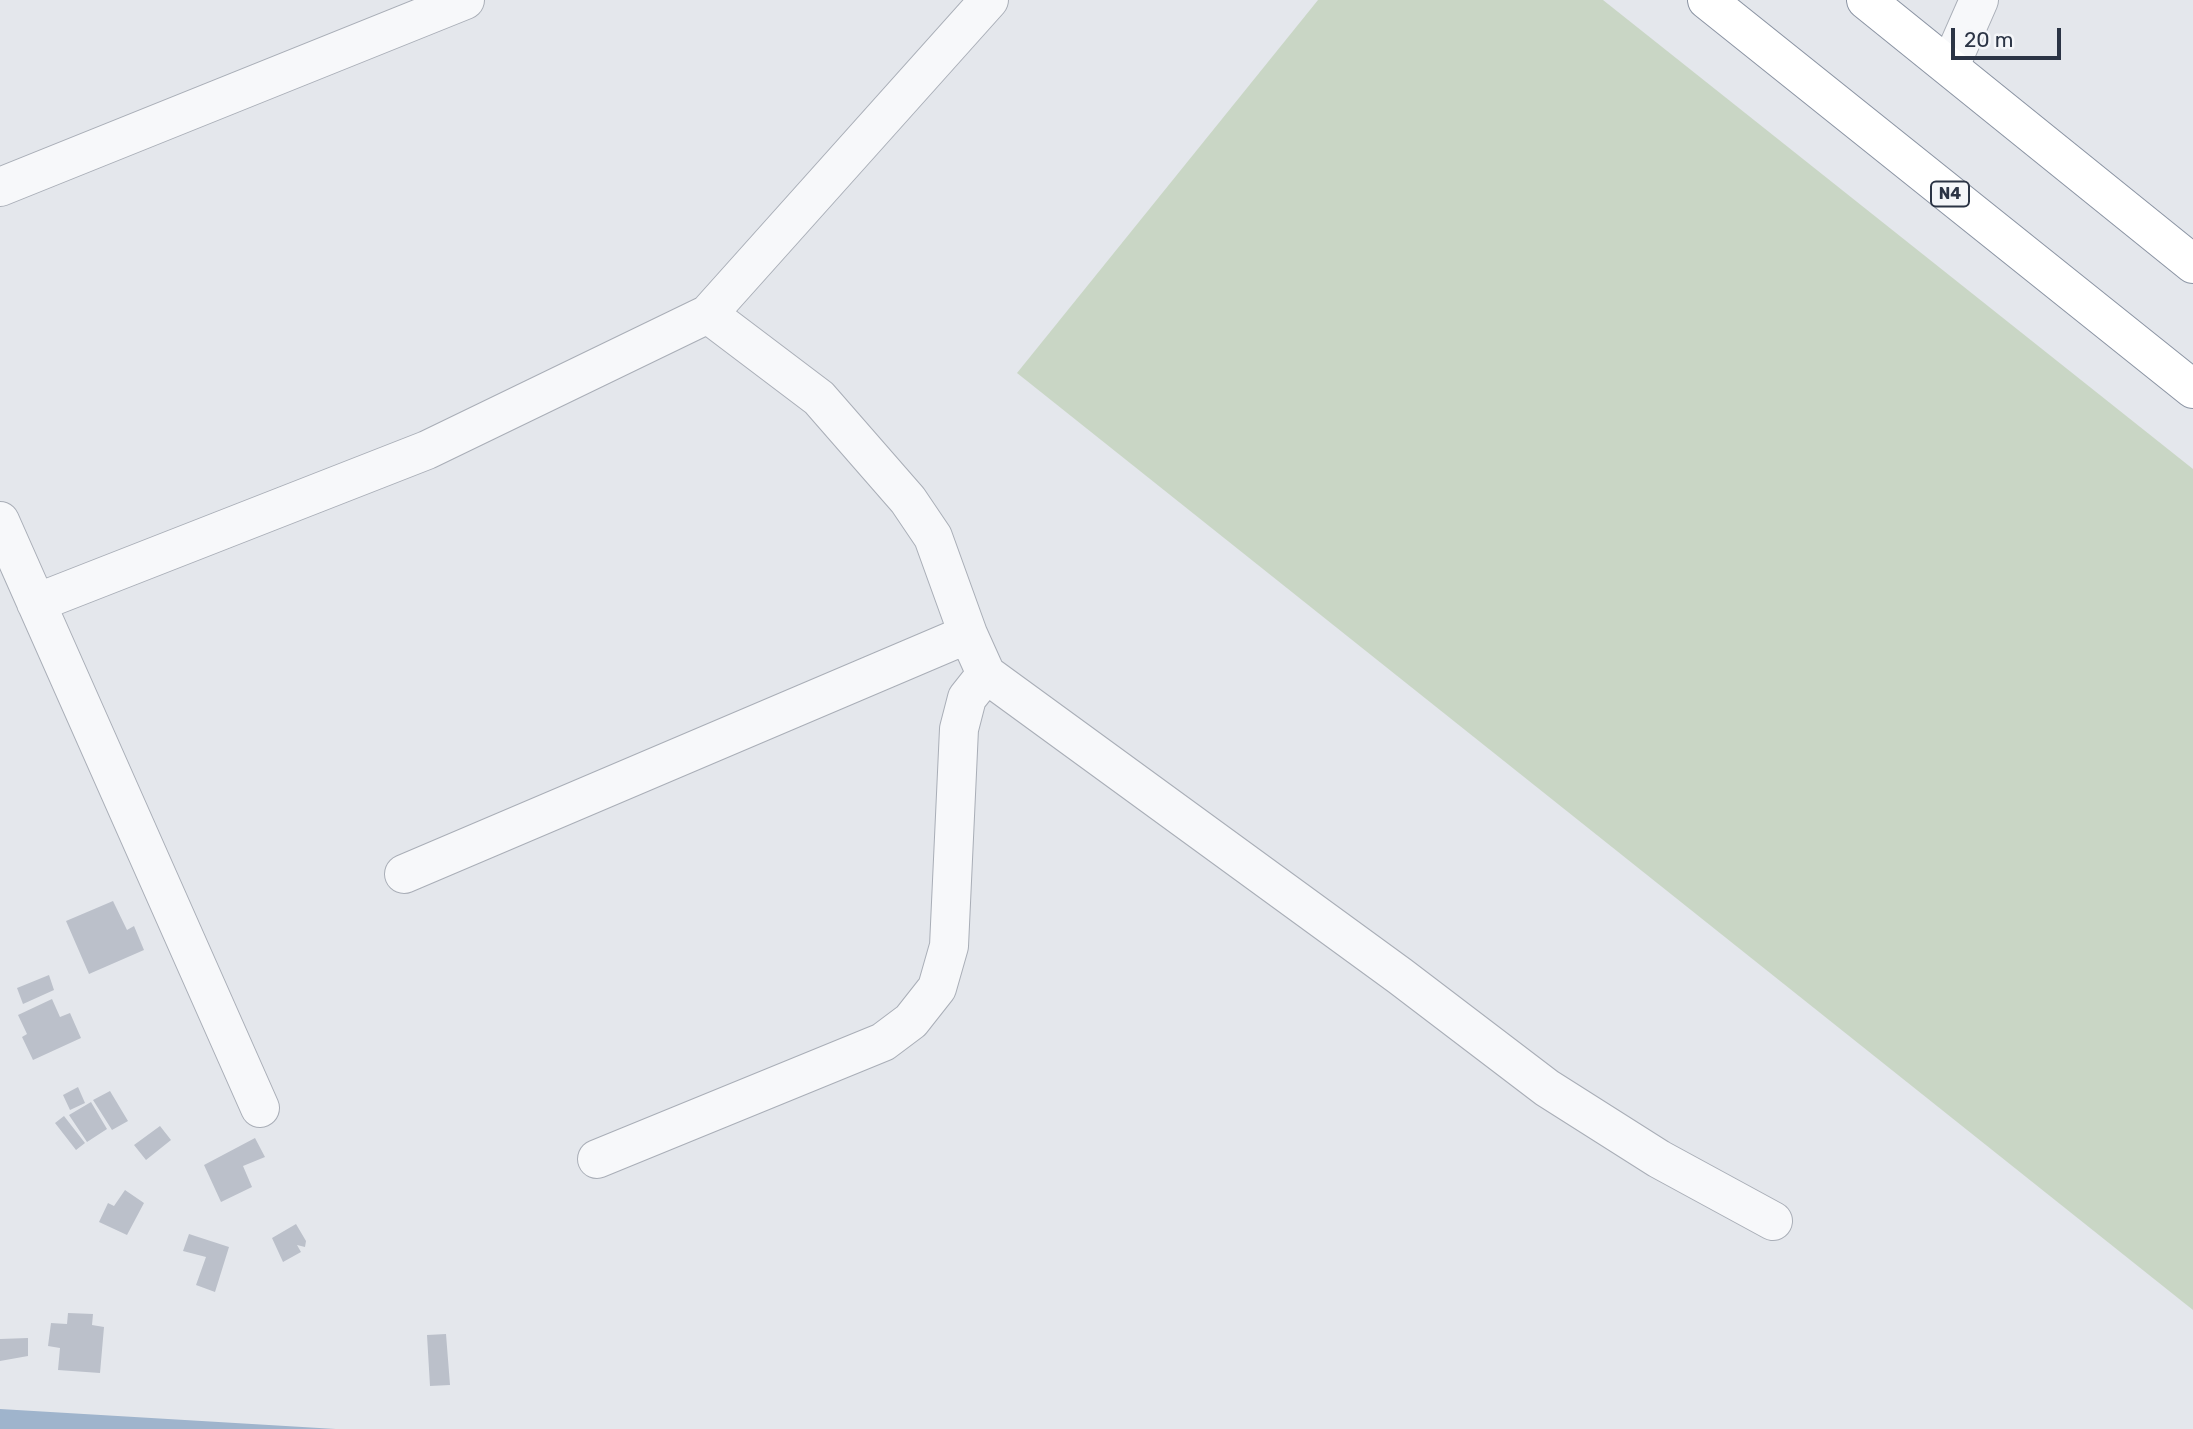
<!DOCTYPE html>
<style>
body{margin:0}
#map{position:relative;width:2193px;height:1429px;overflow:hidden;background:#e4e7ec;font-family:Rubik,sans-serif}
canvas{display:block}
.scale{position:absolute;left:1951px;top:28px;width:110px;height:32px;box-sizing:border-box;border:4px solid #2b3445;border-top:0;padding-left:9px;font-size:21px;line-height:24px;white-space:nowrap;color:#2b3445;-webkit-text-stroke:5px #f4f6f9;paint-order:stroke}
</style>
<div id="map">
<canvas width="2193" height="1429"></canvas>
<div class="scale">20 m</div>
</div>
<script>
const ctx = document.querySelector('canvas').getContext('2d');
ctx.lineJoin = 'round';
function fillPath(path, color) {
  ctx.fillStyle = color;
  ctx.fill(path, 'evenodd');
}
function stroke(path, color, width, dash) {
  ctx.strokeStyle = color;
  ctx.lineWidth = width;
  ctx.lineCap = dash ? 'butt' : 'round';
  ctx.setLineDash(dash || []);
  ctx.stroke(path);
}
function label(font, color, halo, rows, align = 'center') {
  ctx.font = font + ' Rubik,sans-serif';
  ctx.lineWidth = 5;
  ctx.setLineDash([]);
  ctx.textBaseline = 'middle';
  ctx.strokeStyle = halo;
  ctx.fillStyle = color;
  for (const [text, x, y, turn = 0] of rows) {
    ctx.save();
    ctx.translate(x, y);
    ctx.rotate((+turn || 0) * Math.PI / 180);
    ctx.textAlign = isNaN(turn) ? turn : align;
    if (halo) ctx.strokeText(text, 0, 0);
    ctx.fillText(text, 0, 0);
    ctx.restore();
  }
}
const green = new Path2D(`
 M1318,0H1603L2193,469V1310L1017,373Z`);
const water = new Path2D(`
 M0,1409L336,1429H0Z`);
const building = new Path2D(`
 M113,901L127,930L134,926L144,950L89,974L66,921Z
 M49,975L54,990L23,1004L17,988Z
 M52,999L60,1017L70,1013L81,1038L33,1060L22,1037L27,1034L18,1015Z
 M78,1087L85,1103L70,1110L63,1095Z
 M110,1091L128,1121L112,1130L93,1100Z
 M91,1102L107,1129L87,1142L69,1115Z
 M64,1116L85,1143L76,1150L55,1123Z
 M160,1126L171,1140L146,1160L134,1145Z
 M255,1138L265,1157L243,1166L252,1187L221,1202L204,1165Z
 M125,1190L144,1203L127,1235L99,1222L108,1203L114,1206Z
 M296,1224L306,1241L305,1247L297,1245L301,1252L283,1262L272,1238Z
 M189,1234L229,1247L215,1292L196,1285L206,1257L183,1251Z
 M68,1313L93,1314L92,1325L104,1327L100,1373L58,1370L60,1348L48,1346L51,1323L67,1324Z
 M446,1334L450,1385L430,1386L427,1335Z
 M28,1338V1356L0,1361V1339Z`);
const minor = new Path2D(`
 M1950,66L1979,0
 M0,187L465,0
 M708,314L819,398L908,500L933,537L968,634L986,674L1400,976L1547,1088L1659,1159L1773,1221
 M0,521L260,1108
 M36,603L427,450L708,314L989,0
 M404,874L968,634
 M597,1159L883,1042L911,1021L937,988L949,946L959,729L967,698L986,674`);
const highway = new Path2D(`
 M1707,0L2193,389
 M1866,0L2193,264`);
const shields = [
 [1950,194,38]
];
const shieldNames = [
 ["N4",1950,194]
];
fillPath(green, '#c9d6c5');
fillPath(water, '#9fb4cc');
fillPath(building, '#bbc0ca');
stroke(minor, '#a9aeb7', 40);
stroke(highway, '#8b94a3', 40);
stroke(minor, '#f7f8fa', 38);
stroke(highway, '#fff', 38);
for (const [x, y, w] of shields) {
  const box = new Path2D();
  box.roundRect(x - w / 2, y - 12.5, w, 25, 5);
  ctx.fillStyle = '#f4f6f9';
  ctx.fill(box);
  stroke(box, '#2b3445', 2);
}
label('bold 16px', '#2b3445', null, shieldNames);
</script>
